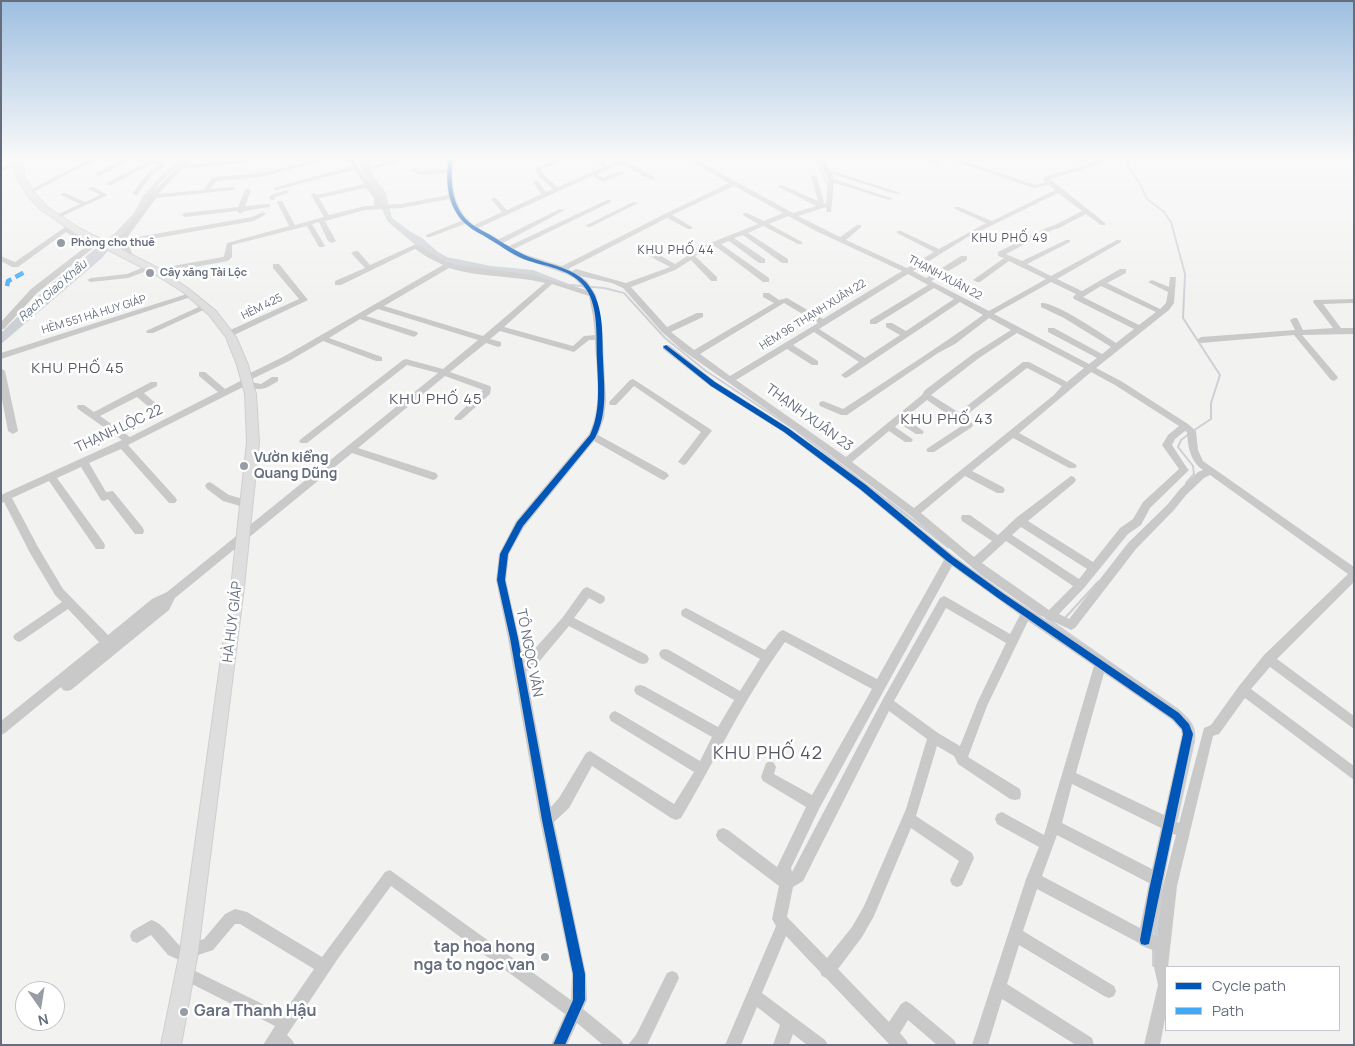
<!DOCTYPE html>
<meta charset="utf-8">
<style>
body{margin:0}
#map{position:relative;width:1355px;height:1046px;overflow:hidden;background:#f2f2f1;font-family:Manrope,sans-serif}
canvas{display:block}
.frame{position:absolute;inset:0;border:2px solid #666e7e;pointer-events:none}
.legend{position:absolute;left:1165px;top:966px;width:175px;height:65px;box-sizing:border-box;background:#fff;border:1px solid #c2c5cb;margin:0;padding:6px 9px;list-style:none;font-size:15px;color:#666e7e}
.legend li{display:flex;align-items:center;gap:10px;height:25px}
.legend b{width:25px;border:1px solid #c2c5cb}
.north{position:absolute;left:15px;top:981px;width:50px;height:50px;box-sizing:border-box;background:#fff;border:1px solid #c2c5cb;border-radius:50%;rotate:167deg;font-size:14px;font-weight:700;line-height:20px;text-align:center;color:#666e7e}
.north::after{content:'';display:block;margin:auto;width:18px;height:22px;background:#979ca6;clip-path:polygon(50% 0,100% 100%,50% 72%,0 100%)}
</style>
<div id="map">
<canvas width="1355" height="1046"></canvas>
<div class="frame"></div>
<ul class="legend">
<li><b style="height:6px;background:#0057b8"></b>Cycle path</li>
<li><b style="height:6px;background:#3fa9f5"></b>Path</li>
</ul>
<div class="north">N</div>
</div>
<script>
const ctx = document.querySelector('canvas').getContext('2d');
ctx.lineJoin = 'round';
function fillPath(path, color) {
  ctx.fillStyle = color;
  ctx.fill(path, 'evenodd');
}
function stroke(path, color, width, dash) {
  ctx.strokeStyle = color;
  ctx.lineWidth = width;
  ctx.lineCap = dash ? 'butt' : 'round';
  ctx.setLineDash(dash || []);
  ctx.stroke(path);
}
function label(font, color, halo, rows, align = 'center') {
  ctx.font = font + ' Manrope,sans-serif';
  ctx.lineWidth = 5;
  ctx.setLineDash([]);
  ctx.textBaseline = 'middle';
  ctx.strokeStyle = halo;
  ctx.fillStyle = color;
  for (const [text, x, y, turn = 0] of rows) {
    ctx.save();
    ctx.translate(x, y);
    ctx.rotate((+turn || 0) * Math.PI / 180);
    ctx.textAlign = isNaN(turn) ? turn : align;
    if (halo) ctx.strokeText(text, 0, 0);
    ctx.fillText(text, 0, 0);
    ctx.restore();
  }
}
const water = new Path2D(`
 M182,158H187L159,184L151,195L146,206L102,258L1,344V333L47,288L116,232L134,213L143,196L161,176Z
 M358,158H369L373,175L386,193L392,218L411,232L422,238L438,252L447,257L491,266L533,270L587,291L544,278L456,268L419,248L388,222L363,172Z`);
const streamFar2 = new Path2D(`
 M773,158H779
 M816,158L828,186
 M1130,158L1127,165L1139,182L1147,199L1163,211L1171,222L1185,274L1183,318L1220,375L1211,403V419L1193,431
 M571,285L604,288L624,293L665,338L706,371L794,429L888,501
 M1186,483L1194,474L1193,466L1178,447L1181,440L1189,434`);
const streamFar1 = new Path2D(`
 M887,500L948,547
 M1046,618L1178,710C1189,720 1197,727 1193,743
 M1064,619L1098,582`);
const stream = new Path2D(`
 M1176,819L1193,741
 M1155,937L1162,891
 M1154,948V965`);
const minor = new Path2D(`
 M92,158H100L31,193L26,192Z
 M125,158H133L99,176L94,175Z
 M142,158H151L167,164L151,176L137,195L132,194L147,174L159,165L154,163L111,185H107V183L148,161Z
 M187,158H193L187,165L246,159L249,161L246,163L182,169L158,194L203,190L212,178L214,177L261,173L323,158H333L261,177L216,181L210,189L235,187V189L233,190L156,198L126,239L252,217L263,212L266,214L254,221L128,243L133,256L126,258L118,242L119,238L142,209L150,195Z
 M347,158H353L359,169L380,198V205L401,204L448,195L446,173L419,175L411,170L414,168L420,171L447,169L448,158H454C451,183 453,208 474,225L502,212L491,199L492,198H496L507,210L541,194L533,182L534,181H538L546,192L553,189L538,176L535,168L556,160L559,162L541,169L543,174L558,187L603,167L591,158H598L608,165L616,161L615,158H631L626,161L655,178V180H651L621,164L597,174L603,178L622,170L624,171V173L603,182L592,176L478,228L499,239L560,209L565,210L503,243L509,246L607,200H611V202L514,249L527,255L562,266L665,214L729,183L686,158H693L793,213L816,206L777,186L782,185L818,201L811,176L816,175L824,202L823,204L826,203L828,180L818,158H824L829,170L901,193L896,194L832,174L834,179L894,199L889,200L834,183L831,212H827L826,207L798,216L840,237L857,225H861V227L846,240L907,268L934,252L897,233V231H901L939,249L986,223L955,209V207H959L992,221L1055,190L1049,185L1034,188L945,158H954L1036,185L1045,182L1043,179L1046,176L1087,165L1103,158H1111L1091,167L1050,179L1105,223V225H1101L1086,214L1059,228L1050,231L1006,254L1022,261L1066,240H1070V242L1027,264L1051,276L1117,240H1121V242L1057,279L1082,291L1120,269H1126V273L1107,283L1160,309L1166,303L1168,292L1148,282L1152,280L1169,287L1170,277H1176L1174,303L1169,310L1096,368L1121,381L1188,424L1196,431L1198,450L1203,461L1354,567V582L1277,659L1354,716V729L1270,667L1251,689L1354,766V780L1245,698L1219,734L1213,736L1177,886L1168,967H1166V1014L1160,1045H1144L1158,985L1154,967L1155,951L1140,945L1139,943L1037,889L1023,931L1114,986L1116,991L1114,996L1109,998L1104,996L1019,945L1007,984L1092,1038L1094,1045H1076L1002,999L988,1045H972L1026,879L1039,847L997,824L995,819L997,814L1002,812L1044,835L1094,666L1028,621L987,706L968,757L1020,789L1021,794L1020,799L1015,800L1010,799L958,764L954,756L937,746L916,816L972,853L974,858L962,885L957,887L952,885L950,880L959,861L911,828L874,916L862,937L838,969L889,1022L901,1004L906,1001L911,1004L954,1040L957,1045H937L908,1020L900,1033L906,1040L909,1045H890L826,978L822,976L820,972L786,936L762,993L825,1040L828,1045H807L793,1034L789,1045H773L780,1025L757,1007L741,1045H725L776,926L772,919L779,886L718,840L716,835L718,830L723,828L728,830L777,867L806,807L763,781L761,777L766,763L770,761L774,763L776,767L774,774L812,795L872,689L785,642C745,697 716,759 681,818L676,820L671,818L592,766L569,808L554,822L586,974L587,1000L583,1009L621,1040L624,1045H603L577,1023L567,1045H551L565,1014L391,886L339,957L287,1035L292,1040L295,1045H263L275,1026L180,978L178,973L180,968L185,966L283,1014L314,969L240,924H235L213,950L195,956L193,962L188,964L168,955L151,935L137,943L132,941L130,936L132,931L151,920C165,924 171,939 183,948L184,945L204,939L225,914L235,909L247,912L322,957L385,872L390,870L571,1000L572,974L540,820L508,638L496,580L499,554L516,521L589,434C603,405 596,371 595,340H589L574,352L500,331L490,339L501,342V346L498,347L486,343L450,372L490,386L491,388L490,394L461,420H455L454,418L483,390L445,376L358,448L436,473L438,476L436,479L433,480L352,453L175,598L169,610L71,690L67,691L63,690L61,687L5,733L1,735V721L99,642L68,609L23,640L19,642L15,640L13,637L15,634L62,602L55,595L30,553L4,502L1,503V495L122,440L78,409L77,407L78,405H84L94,412L151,382H157V386L144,393L162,409L163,411L162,413H156L137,397L100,416L130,437L218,392L199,376V372H205L225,389L244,379V376L283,357L443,265L427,257L415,249L341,285H335V281L365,268L351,253L355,251H358L370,265L416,244L445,261L457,265L534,275L586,290L574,278L566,274L517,257L465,224L430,237H426V235L461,221L454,210L449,199L401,208L365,210L325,221L336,241L332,243L328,241L319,222L312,224L325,246L323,247H319L307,226L232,245V257L228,261L172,271L161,276L157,274L167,267L223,257L224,256L227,243L289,226L277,202L278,201H282L295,225L324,217L311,195L314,193L317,195L364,184L354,170L276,190L273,188L352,166ZM734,186L783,213L764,221L747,213H743V215L758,224L690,251L686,257L675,264L642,245H636V249L670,267L626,283L576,269L572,271L568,269L667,218L688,229H692V227L672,215ZM366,188L374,198V206H365L329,215L319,198ZM1058,193L1082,211L1055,225L1046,228L998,252V256L1004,258L973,280L977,282H980L1009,261L1046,279L989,311L931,281L967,260V256H961L926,278L913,271L966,238ZM788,216L818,232L902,271L823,319L787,298L779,300L769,293H763V297L774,303L694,350L671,332L703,317V313H697L667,327L631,287L675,270L691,260L711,281H717V277L695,256L715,246L763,282H769V278L721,244L729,241L759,263H765V259L734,238L743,235L782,263H788V259L748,233L763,226L798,244H802V242L769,224ZM449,268C480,278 514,275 545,283L483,336L384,306ZM908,274L928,285L870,320V324H876L934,288L954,299L906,331L892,323H886V327L900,335L865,358L819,329ZM580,276L612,283L623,288L662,332L682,350L813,442L911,516L981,575L1039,615L1067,628L1071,630L1075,628L1136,549L1174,510L1186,495L1204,478L1210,475L1348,574L1264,655L1239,686L1211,725L1204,728L1179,823L1176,821L1194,734L1190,723L1180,712L1105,659L1005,593L954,556L866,484L789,428L716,382L669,345H663V349L710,386L783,432L860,490L944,560L877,679L783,630L779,632L765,650L690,610L686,608L682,610L681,613L682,616L760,659L740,691L669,650L665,649L661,650L659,654L661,658L734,700L718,727L644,686L640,685L636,686L634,690L636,694L712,737L700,761L619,713L615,711L611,713L609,717L611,721L694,772L674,804L590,751L586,753L559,798L551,807L526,671L533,669L569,626L639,663L643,664L647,663L649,659L647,655L574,618L589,598L600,604L604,602L605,599L604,596L587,587L583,589L563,617L524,661L506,580L509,554L524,527L594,441L661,479L664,480L669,476L667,473L598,435L604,418L606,400L602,325L596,295L587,281ZM1051,282L1076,294L1073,297L1074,299L1134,329L1116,343C1102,334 1056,302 1041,303V307L1064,318L1111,347L1102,354L1054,328H1048V332L1097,358L1089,364L994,314ZM552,284L589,296L593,316L595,335L584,336L573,346L504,327ZM1101,286L1156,312L1139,325L1083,297ZM960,302L983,315C938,348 890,378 843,409L823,401L820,402L819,404L820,406L841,415H847L938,353L955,344L989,318L1011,330L973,354L925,390L922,395L846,457L736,380L787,349L812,365H818V361L793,345L814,332L859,362L841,375L845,378L848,377ZM784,303L818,323L730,376L700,354ZM378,309L478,340L443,369L406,359L403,360L301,439L299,441L301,443H307L407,365L438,373L167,592L152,599L108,635L63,589L38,547L12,498L49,481L96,549H104L105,546L104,543L57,478L81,467L101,500L104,501L108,499L135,534H143L144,531L143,528L113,491L106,492L89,463L121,449L169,503H175L177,500L175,497L128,445L245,386C261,391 264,390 278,381V377H272L261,384L251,382L250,380L289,361L323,341L376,361H382V357L329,338L360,319L414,337L418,334L417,332L366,316ZM1017,333L1084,368L1067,382L1029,362H1023L963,409L962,411L963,413H969L1027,368L1062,386L1054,395L914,508L852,462L889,431L905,442H911L913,440L911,438L895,427L899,423L916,434H922L924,432L922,430L905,418L927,400L963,425L928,448L926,450L928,452H934L972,427L973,425L972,423L958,412L931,395L979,358ZM1091,372L1115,385L1179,426L1168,435L1162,445L1179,469L1143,502L1133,519L1120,528L1093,562L1028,521L1074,483L1076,480L1074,477L1071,476L1016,518L998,535L970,515H962L961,518L962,521L992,541L974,557L921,513L965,476L997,493H1003L1005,490L1003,487L972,471L1013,438L1069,468H1075L1077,466L1075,464L1019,433ZM1185,431L1187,432C1188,447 1190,461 1203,470L1198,472L1180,489L1168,504L1128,543L1069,619L1059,614L1084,588L1128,534L1141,525L1150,508L1187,472L1189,470L1187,468L1172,445L1175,439ZM1021,527L1087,569L1079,579L1012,535ZM1006,541L1073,586L1049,610L982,563ZM952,566L1020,615L1010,634L948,598L944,596L940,598L883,699L792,872L791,868L819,809ZM946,608L1006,643L978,701L960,746L938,733L894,701ZM1104,673L1172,720L1181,730L1182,734L1164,815L1076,773ZM889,711L927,739L906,809L864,906L852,927L827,958L787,917L793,887L803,881ZM1072,784L1161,828L1152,869L1062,823ZM1173,834L1176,835L1163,886L1157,937L1153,935ZM1057,835L1149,883L1140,928L1042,876Z
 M399,158H408L374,169L371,167Z
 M913,158H924L942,163L939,165Z
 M17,161L19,162V164L1,172V168Z
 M89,187H93L108,195L58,218H54V216L80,204L61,195V193H65L85,202L100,195L89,189Z
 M248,188L251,190L245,206L268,204L270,205V207L244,211L240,214L237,211L185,217L182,215L185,213L238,207L245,190Z
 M286,190L289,192L288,193L276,197L274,200L269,199L271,195Z
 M633,202L638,203L590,227L585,226Z
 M68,225H72L73,231L97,245L37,293L4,329H1V322L31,289L88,245L66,232L18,267H12L1,261V256L15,262Z
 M273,264H279L308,300L232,336H226V332L299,299L273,268Z
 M149,265H152V269L128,278L91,282L87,280L91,278L127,274Z
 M190,293H193L197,295L1,359V353Z
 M1354,299V303H1352L1323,304L1341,328H1354V334L1302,335L1337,376L1338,378L1334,381L1331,380L1294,335L1201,343L1197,340L1201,337L1295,330L1290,320L1294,318H1297L1303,330L1333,328L1313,302L1314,300Z
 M203,305H209L210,307L153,333H147L146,331Z
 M1,368L5,371L18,431L13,434L8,431L1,394Z
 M633,379L710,429L712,431L710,433L686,464L683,465L678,462L701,432L634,386L616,405H610L609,403L610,401L630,380Z
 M210,482L229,495L250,501L252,504L250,507L247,508L223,501L207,489L205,486L207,483Z
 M672,971L677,973L679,978L647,1045H628L636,1035L667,973Z`);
const major = new Path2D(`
 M13,158H21L25,177L34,192L46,206L79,228L160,269L189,289L216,311L236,337L248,365L256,394L259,442L244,587L198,952L181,1045H161L180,952L231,587L247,442L245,394L237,365L226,337L209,315L183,292L153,273L73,232L40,209L27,195L17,177Z`);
const quiet = new Path2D(`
 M7,286L8,281L25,272`);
const cycleway = new Path2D(`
 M449,158H453C450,180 451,206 469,222C477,229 487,232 495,238C507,245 518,253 532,258C554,266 581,269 593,292C604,312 602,338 603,359C604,386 608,413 595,438L523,526L508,554L505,580L518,638L552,820L585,974V1000L565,1045H553L573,1000V974L542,820L510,638L497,580L500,554L517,522L590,435C601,411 598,386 597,360C596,338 599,308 586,289C573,270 549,267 529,261C514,256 503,247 489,239C482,234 473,231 467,225C447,208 445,181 449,158Z
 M666,345L715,382L788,428L866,485L953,557L1004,594L1179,713L1189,724L1193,734L1149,944L1145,945L1141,944L1140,940L1149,890L1183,734L1182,729L1173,719L998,598L947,561L860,489L784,432L711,386L664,348L663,347Z`);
const markers = [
 [61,243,5,"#979ca6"],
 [150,273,5,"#979ca6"],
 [244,466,5,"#979ca6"],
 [545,957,5,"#979ca6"],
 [184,1012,5,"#979ca6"]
];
const farPoinames = [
 ["Phòng cho thuê",71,243],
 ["Cây xăng Tài Lộc",160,273]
];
const farStreetnames = [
 ["THẠNH XUÂN 22",945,278,28],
 ["HẺM 425",262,307,-26],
 ["HẺM 551 HÀ HUY GIÁP",94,315,-17],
 ["HẺM 96 THẠNH XUÂN 22",813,315,-32]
];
const farNeighbourhoodnames = [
 ["KHU PHỐ 49",1010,239],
 ["KHU PHỐ 44",676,251]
];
const farWaternames = [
 ["Rạch Giao Khẩu",53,291,-41]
];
const streetNames = [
 ["THẠNH XUÂN 23",809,418,36],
 ["THẠNH LỘC 22",119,429,-25],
 ["HÀ HUY GIÁP",233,622,-83],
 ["TÔ NGỌC VÂN",529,653,79]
];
const poiNames = [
 ["Vườn kiểng",254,458],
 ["Quang Dũng",254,474]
];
const neighbourhoodNames = [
 ["KHU PHỐ 45",78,369],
 ["KHU PHỐ 45",436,400],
 ["KHU PHỐ 43",947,420]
];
const nearPoinames = [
 ["tap hoa hong",535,948],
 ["nga to ngoc van",535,966],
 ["Gara Thanh Hậu",194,1012,"left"]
];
const nearNeighbourhoodnames = [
 ["KHU PHỐ 42",768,754]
];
fillPath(water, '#ccd0d5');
stroke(streamFar2, '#ccd0d5', 2);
stroke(streamFar1, '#ccd0d5', 2.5);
stroke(stream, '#ccd0d5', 4);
stroke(major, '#cecfcf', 2);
fillPath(minor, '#c9c9ca');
fillPath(major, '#dedede');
stroke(quiet, '#3fa9f5', 4.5, [9, 4.5]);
fillPath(cycleway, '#0057b8');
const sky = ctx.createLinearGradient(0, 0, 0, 304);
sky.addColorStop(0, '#9dbfe0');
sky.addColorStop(0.52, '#f9f9f9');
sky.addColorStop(1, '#f9f9f900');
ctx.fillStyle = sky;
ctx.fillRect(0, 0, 1355, 304);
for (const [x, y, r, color] of markers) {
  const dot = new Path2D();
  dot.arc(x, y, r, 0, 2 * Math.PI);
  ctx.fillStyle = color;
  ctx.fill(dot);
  stroke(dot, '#fff', 2);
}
label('bold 11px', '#666e7e', '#fff', farPoinames, 'left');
label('11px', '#666e7e', '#fff', farStreetnames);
ctx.letterSpacing = '1px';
label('12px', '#535864', '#fff', farNeighbourhoodnames);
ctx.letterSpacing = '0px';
label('italic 12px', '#667482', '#fff', farWaternames);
label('14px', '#666e7e', '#fff', streetNames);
label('bold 14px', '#666e7e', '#fff', poiNames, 'left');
ctx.letterSpacing = '1px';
label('15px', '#535864', '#fff', neighbourhoodNames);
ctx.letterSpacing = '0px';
label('bold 16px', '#666e7e', '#fff', nearPoinames, 'right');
ctx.letterSpacing = '1px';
label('18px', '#535864', '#fff', nearNeighbourhoodnames);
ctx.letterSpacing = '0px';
</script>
